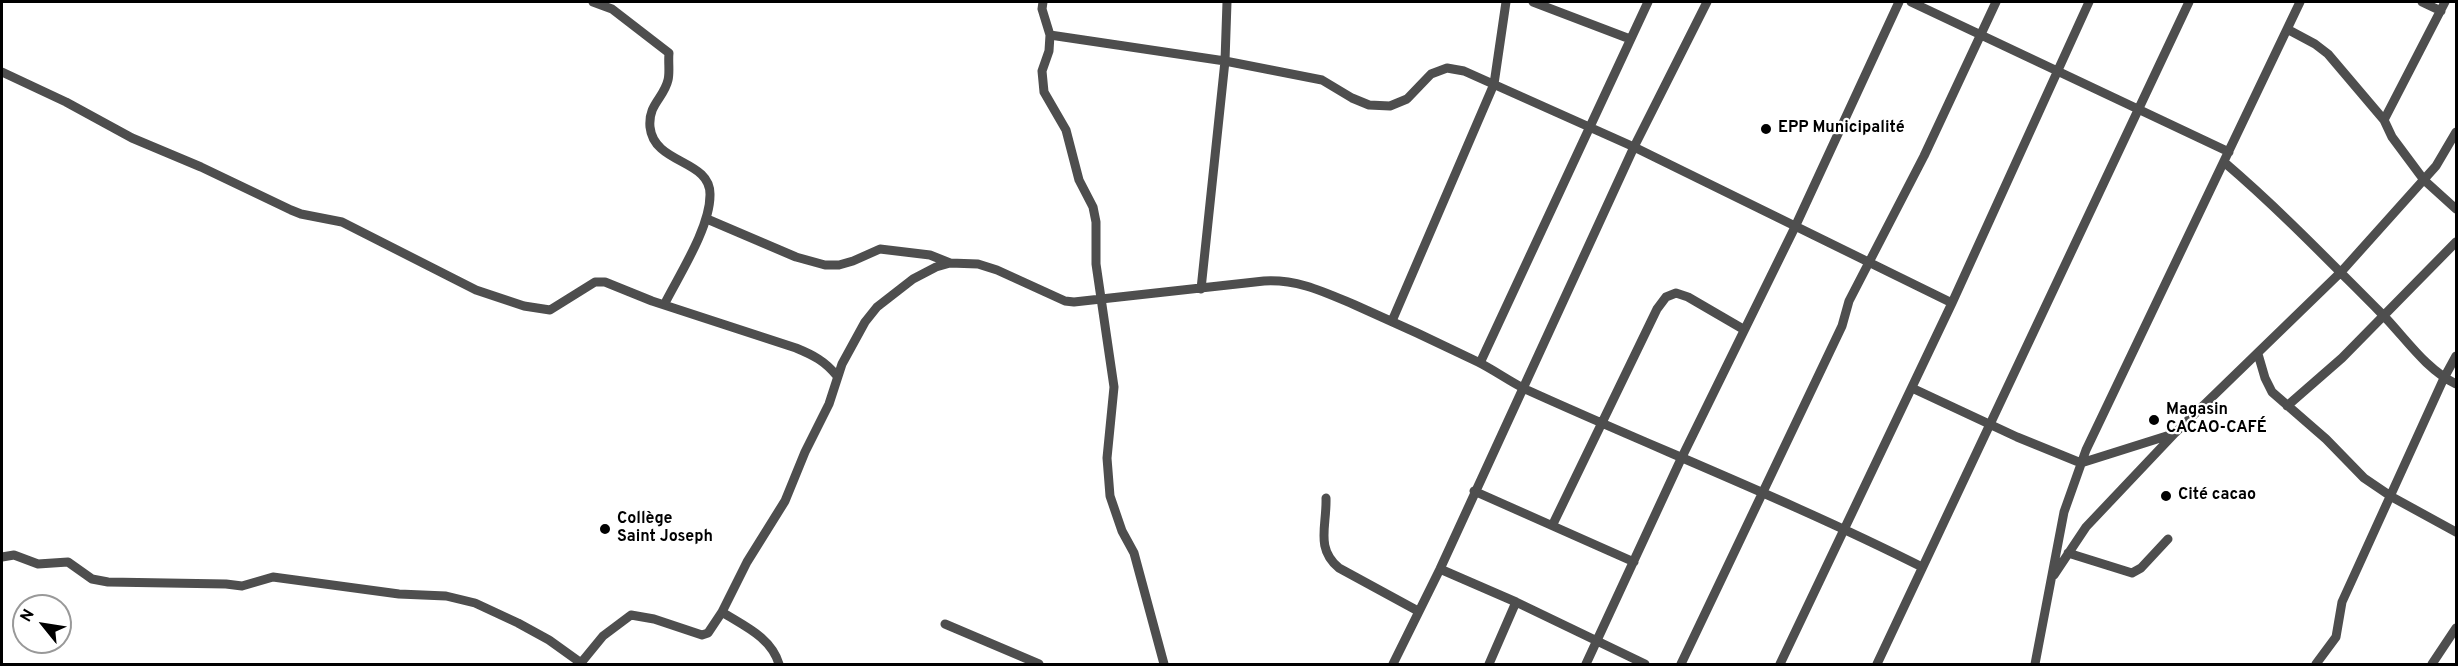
<!DOCTYPE html>
<meta charset="utf-8">
<style>
body{margin:0}
#map{position:relative;width:2458px;height:666px;overflow:hidden;background:#fff;font-family:Overpass,sans-serif}
canvas{display:block}
.frame{position:absolute;inset:0;border:3px solid #000;pointer-events:none}
.north{position:absolute;left:12px;top:594px;width:60px;height:60px;box-sizing:border-box;background:#fff;border:2px solid #999;border-radius:50%;rotate:300deg;font-size:16px;font-weight:700;line-height:24px;text-align:center;color:#000}
.north::after{content:'';display:block;margin:auto;width:21px;height:27px;background:#000;clip-path:polygon(50% 0,100% 100%,50% 72%,0 100%)}
</style>
<div id="map">
<canvas width="2458" height="666"></canvas>
<div class="frame"></div>
<div class="north">N</div>
</div>
<script>
const ctx = document.querySelector('canvas').getContext('2d');
ctx.lineJoin = 'round';
function stroke(path, color, width, dash) {
  ctx.strokeStyle = color;
  ctx.lineWidth = width;
  ctx.lineCap = dash ? 'butt' : 'round';
  ctx.setLineDash(dash || []);
  ctx.stroke(path);
}
function label(font, color, halo, rows, align = 'center') {
  ctx.font = font + ' Overpass,sans-serif';
  ctx.lineWidth = 4.5;
  ctx.setLineDash([]);
  ctx.textBaseline = 'middle';
  ctx.strokeStyle = halo;
  ctx.fillStyle = color;
  for (const [text, x, y, turn = 0] of rows) {
    ctx.save();
    ctx.translate(x, y);
    ctx.rotate((+turn || 0) * Math.PI / 180);
    ctx.textAlign = isNaN(turn) ? turn : align;
    if (halo) ctx.strokeText(text, 0, 0);
    ctx.fillText(text, 0, 0);
    ctx.restore();
  }
}
const minor = new Path2D(`
 M593,2L612,9L669,53C668,61 670,73 668,80C664,98 648,104 650,127C654,165 711,159 710,195C710,228 679,275 664,305
 M1043,2L1042,9L1050,35L1049,51L1042,71L1044,92L1066,130L1079,180L1093,207L1096,222V264L1114,387L1107,458L1110,496L1122,531L1134,553L1164,664
 M1533,2L1630,39
 M1911,2L2229,152
 M2422,2L2441,11
 M2287,29L2315,44L2328,54L2384,120L2392,137L2424,180L2456,209
 M1050,35L1225,61L1322,80L1352,98L1369,105L1390,106L1407,99L1431,74L1447,68L1464,71L1634,147L1952,303
 M2,72L66,102L132,138L201,167L291,210L301,214L342,222L476,290L524,306L550,310L595,282H605L652,301L796,348C813,355 825,361 837,376
 M2384,120L2445,2
 M2224,162C2279,209 2329,261 2380,312C2405,337 2424,368 2456,384
 M707,219L796,257L825,265H839L853,261L880,249L930,255L950,263
 M1201,289L1225,61L1227,2
 M1392,321L1494,84L1506,2
 M2258,354L2265,378L2272,392L2326,439L2364,478L2392,497L2456,532
 M1480,363L1648,2
 M1912,388L2017,437L2081,463L2173,434
 M2287,406L2342,358L2456,242
 M1474,491L1634,562
 M1326,498C1327,526 1315,548 1339,568L1418,611
 M1553,524L1657,309L1666,297L1676,293L1688,297L1743,329
 M2068,553L2132,573L2141,568L2168,539
 M2,557L14,555L38,564L68,562L92,579L108,582L226,584L242,586L273,577L399,594L446,596L475,603L518,623L549,640L581,663
 M1440,569L1516,602L1645,664
 M2054,575L2086,527L2175,433L2341,272L2436,166L2456,132
 M945,624L1039,664
 M580,664L603,636L631,615L654,619L702,635L708,633L722,612
 M779,664C771,637 744,626 722,612L747,562L785,501L805,452L829,404L842,364L865,322L877,307L913,279L936,267L950,263L978,264L997,270L1065,301L1074,302L1264,281C1298,279 1324,292 1355,305C1396,323 1437,342 1478,362C1494,370 1509,381 1525,389C1657,449 1793,502 1922,567
 M1393,664L1440,569L1634,147L1707,2
 M1489,664L1516,602
 M1586,664L1681,459L1795,227L1899,2
 M1681,664L1842,326L1849,301L1924,156L1996,2
 M1780,664L1952,303L2089,2
 M1877,664L2189,2
 M2035,664L2064,512L2086,450L2300,2
 M2316,664L2336,637L2342,602L2444,378L2456,356
 M2432,664L2456,628`);
const markers = [
 [1766,129,6,"#000"],
 [2154,420,6,"#000"],
 [2166,496,6,"#000"],
 [605,529,6,"#000"]
];
const poiNames = [
 ["EPP Municipalité",1778,129],
 ["Magasin",2166,411],
 ["CACAO-CAFÉ",2166,429],
 ["Cité cacao",2178,496],
 ["Collège",617,520],
 ["Saint Joseph",617,538]
];
stroke(minor, '#4e4e4e', 9);
for (const [x, y, r, color] of markers) {
  const dot = new Path2D();
  dot.arc(x, y, r, 0, 2 * Math.PI);
  ctx.fillStyle = color;
  ctx.fill(dot);
  stroke(dot, '#fff', 2);
}
label('bold 16px', '#000', '#fff', poiNames, 'left');
</script>
